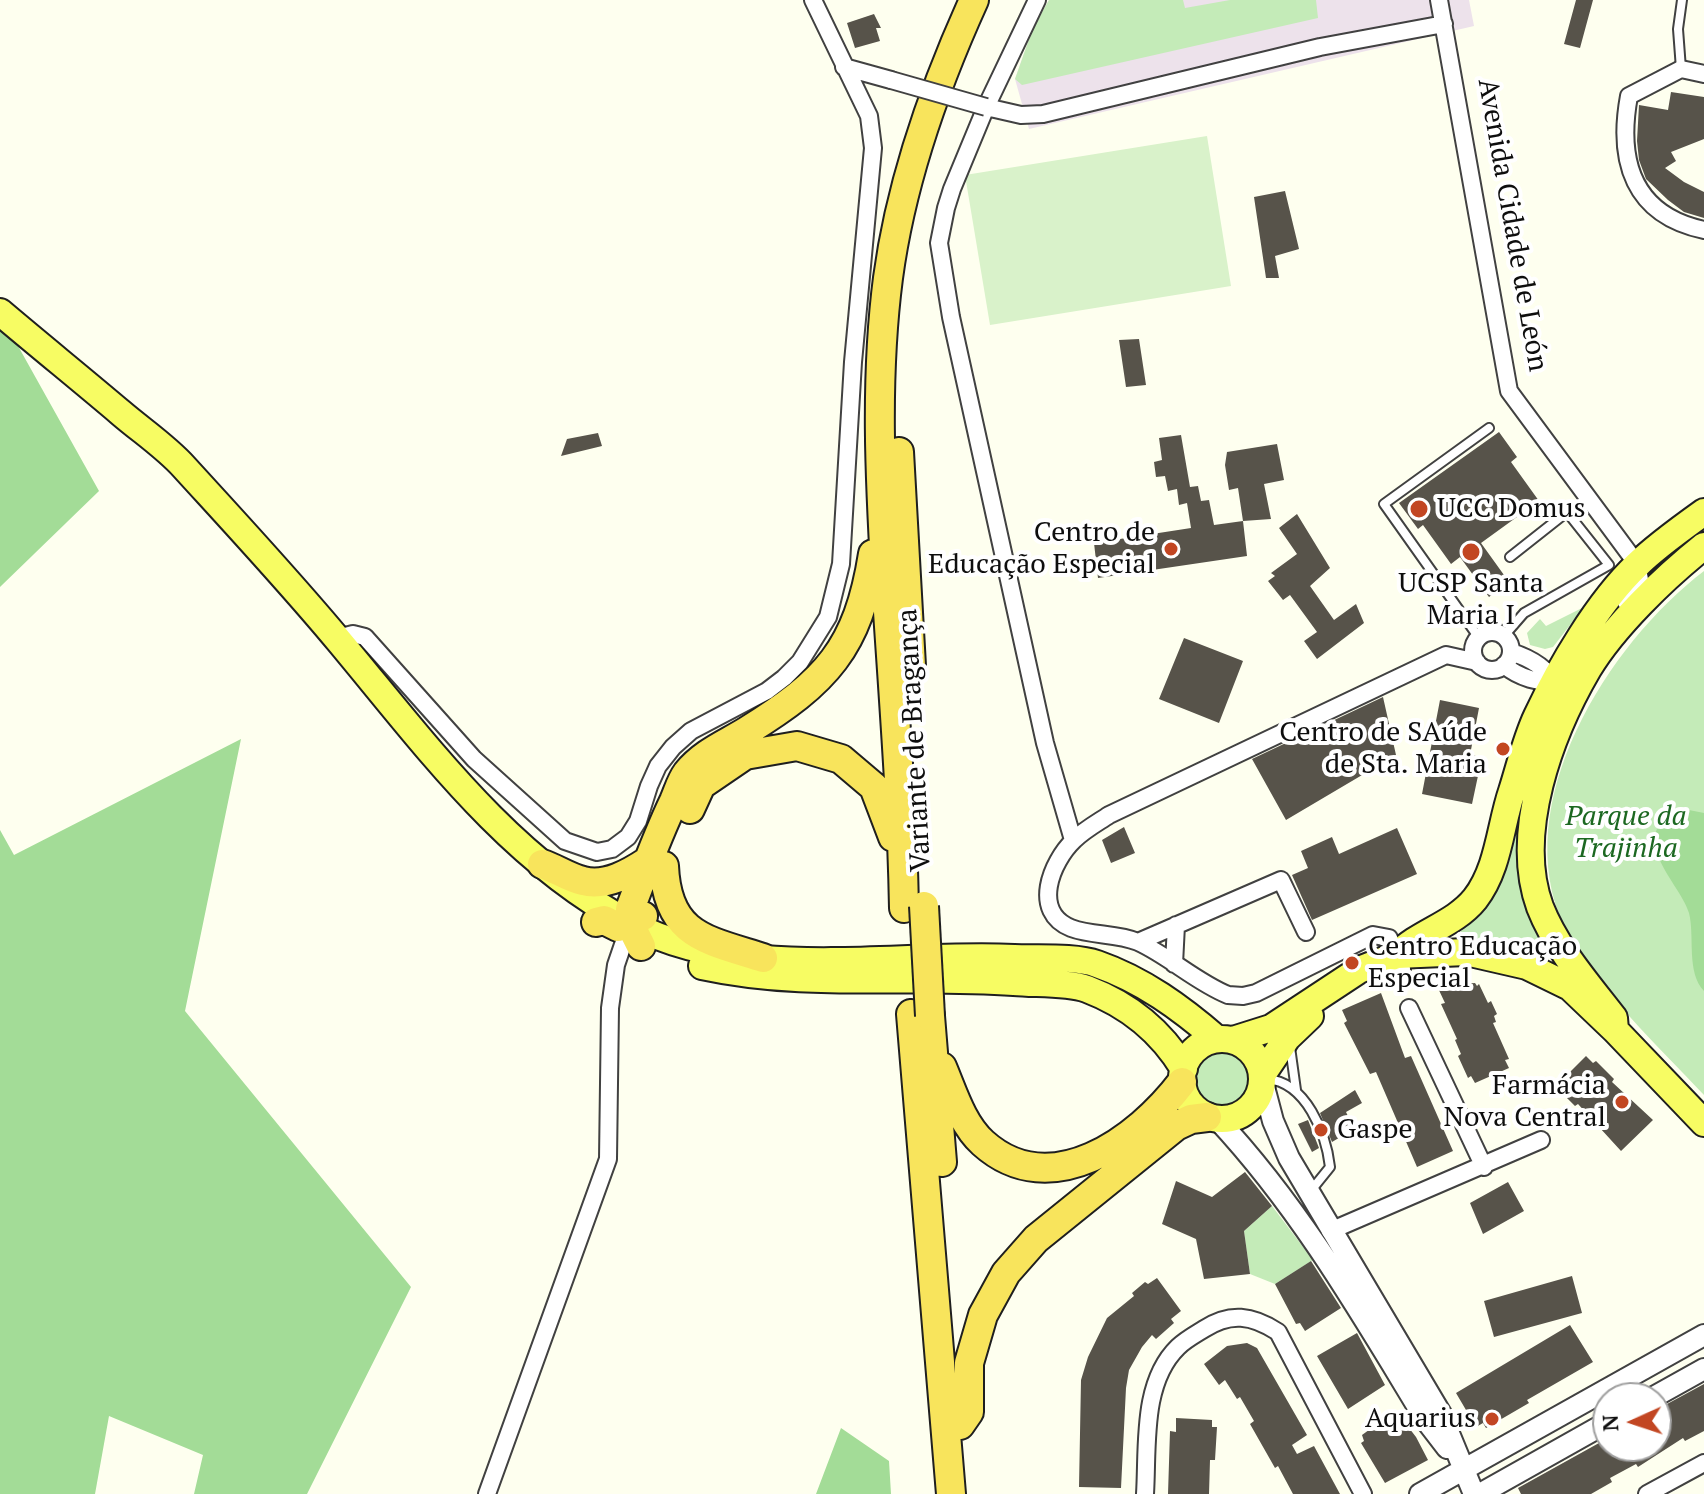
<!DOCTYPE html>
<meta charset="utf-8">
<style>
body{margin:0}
#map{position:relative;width:1704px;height:1494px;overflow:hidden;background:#feffef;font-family:"PT Serif",serif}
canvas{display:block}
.north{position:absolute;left:1592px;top:1382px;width:80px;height:80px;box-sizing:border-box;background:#fff;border:2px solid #9f9f9f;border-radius:50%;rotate:267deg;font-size:22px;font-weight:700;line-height:32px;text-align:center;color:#0e0e0e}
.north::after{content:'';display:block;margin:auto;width:28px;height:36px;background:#c24622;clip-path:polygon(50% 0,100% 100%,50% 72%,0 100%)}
</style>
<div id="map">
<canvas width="1704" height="1494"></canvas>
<div class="north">N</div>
</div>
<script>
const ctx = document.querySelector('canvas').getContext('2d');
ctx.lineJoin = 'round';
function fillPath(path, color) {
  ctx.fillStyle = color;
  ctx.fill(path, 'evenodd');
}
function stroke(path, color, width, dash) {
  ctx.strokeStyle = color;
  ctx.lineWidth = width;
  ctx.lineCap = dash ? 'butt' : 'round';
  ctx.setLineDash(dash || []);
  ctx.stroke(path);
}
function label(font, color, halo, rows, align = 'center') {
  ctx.font = font + ' "PT Serif",serif';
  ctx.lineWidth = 8;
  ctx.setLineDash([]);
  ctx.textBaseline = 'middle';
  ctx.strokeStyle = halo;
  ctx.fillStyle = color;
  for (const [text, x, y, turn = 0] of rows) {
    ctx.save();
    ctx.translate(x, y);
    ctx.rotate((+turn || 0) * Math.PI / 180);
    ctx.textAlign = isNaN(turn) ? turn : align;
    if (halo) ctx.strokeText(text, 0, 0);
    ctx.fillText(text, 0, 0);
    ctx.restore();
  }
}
const industrial = new Path2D(`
 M1049,0H1469L1474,26L1029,129L1015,79L1033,28Z`);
const green = new Path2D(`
 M1049,0H1183L1185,8L1230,0H1316L1318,18L1022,85L1015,79L1033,28Z
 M1704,571V1095C1660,1048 1591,983 1564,926C1507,804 1608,644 1704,571Z
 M1584,607L1553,647L1545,649L1530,645L1527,633L1540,619L1546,626Z
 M1518,803C1514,848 1536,903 1548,947L1542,957L1536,960L1459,940L1458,935C1467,923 1480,914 1488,902C1509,872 1512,837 1518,803Z
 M1192 1081a31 31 0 1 1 62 0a31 31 0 1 1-62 0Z
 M1272,1206L1313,1260L1275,1284L1250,1274L1244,1231Z`);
const forest = new Path2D(`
 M0,323L8,328L99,491L0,587Z
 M241,739L185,1011L411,1287L307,1494H194L203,1455L109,1416L95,1494H0V830L14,855Z
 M1689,810L1704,813V991C1686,972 1695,937 1689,913C1682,887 1633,844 1666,818C1674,813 1680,811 1689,810Z
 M841,1428L889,1461L891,1494H816Z`);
const pitch = new Path2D(`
 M1207,136L1231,286L990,325L965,175Z`);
const building = new Path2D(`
 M1576,0H1593L1580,48L1564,44Z
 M874,14L881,28H876L880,41L855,48L847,23Z
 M1671,92L1704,97V139L1671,152L1676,161L1665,168L1684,182L1704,192V218L1684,212L1668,200L1646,179L1639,160L1637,141L1639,105L1668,110Z
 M1285,191L1299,249L1275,256L1279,278H1266L1254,197Z
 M1139,339L1146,385L1126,387L1119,340Z
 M1499,432L1517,457L1511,462L1539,501L1481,543L1509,582L1489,597L1460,557L1451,564L1423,525L1418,529L1399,503Z
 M598,433L602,446L561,456L567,439Z
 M1181,435L1190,487L1198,486L1201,501L1209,500L1214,525L1243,521L1247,556L1098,578L1094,543L1191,528L1187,503L1179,505L1177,489L1168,491L1165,476L1156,477L1154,462L1162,460L1159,438Z
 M1277,444L1284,480L1264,484L1271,519L1243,521L1238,488L1229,490L1225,465L1227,452Z
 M1297,514L1330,568L1310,586L1334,620L1356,604L1364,623L1317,659L1304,641L1317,632L1290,595L1283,600L1268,581L1275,576L1271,573L1297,554L1279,528Z
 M1184,638L1243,661L1219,723L1159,699Z
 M1383,697L1396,755L1286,820L1252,759Z
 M1440,700L1479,708L1470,755L1482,757L1472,804L1422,794Z
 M1124,827L1135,853L1111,863L1102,840Z
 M1397,828L1417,874L1312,920L1292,875L1308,868L1301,851L1332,837L1339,854Z
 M1475,983L1477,986L1479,984L1488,1003L1491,1001L1497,1014L1494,1016L1496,1022L1493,1023L1509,1059L1505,1060L1509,1068L1475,1083L1471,1076L1468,1078L1458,1056L1461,1054L1455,1040L1457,1039L1441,1004L1445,1003L1437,986Z
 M1381,993L1405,1058L1411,1056L1453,1151L1417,1167L1376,1072L1370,1074L1344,1023L1347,1021L1342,1010Z
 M1586,1056L1593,1063L1596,1061L1614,1079L1612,1082L1653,1120L1621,1151L1578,1104L1575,1106L1561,1092L1563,1089L1558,1084Z
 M1355,1090L1362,1103L1346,1112L1354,1129L1332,1142L1320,1113Z
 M1308,1120L1319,1148L1312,1152L1298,1124Z
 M1245,1172L1272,1206L1244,1231L1250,1274L1204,1279L1196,1239L1162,1224L1176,1181L1212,1197Z
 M1508,1182L1524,1211L1483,1234L1470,1203Z
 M1311,1261L1341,1308L1305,1331L1300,1323L1296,1324L1275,1284Z
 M1572,1276L1582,1313L1494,1337L1484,1301Z
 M1157,1278L1181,1311L1171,1319L1174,1323L1156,1339L1152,1335L1142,1347L1129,1370L1126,1388L1121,1488L1079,1487L1081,1380L1088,1357L1107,1318L1134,1296L1132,1293L1145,1282L1148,1284Z
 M1570,1325L1593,1362L1527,1400L1529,1403L1486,1428L1483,1423L1476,1427L1456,1393Z
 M1357,1333L1385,1385L1348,1409L1317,1356Z
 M1247,1343L1257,1348L1307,1435L1292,1445L1297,1454L1314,1446L1340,1494H1293L1278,1466L1275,1468L1250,1424L1254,1421L1240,1397L1237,1399L1225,1380L1219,1385L1204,1364L1227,1346Z
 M1704,1384V1431L1685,1441L1683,1438L1638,1467L1636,1464L1610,1478L1612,1482L1591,1494H1521L1518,1488L1608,1438V1446H1654L1656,1450V1410Z
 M1396,1411L1416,1437L1428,1460L1385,1483L1361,1443L1364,1441L1362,1435L1373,1427L1369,1423Z
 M1176,1418L1212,1420V1427H1217L1215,1460H1210L1209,1494H1168L1170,1431L1176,1432Z`);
const service = new Path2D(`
 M1681,69L1678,29L1682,0
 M1504,636L1524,613L1609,565L1567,512L1510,557
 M1479,638L1384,504L1489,428
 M1290,1047L1296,1090
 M1267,1079C1306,1082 1326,1133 1330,1167L1309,1193`);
const minor = new Path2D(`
 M1037,0L986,107L952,189L946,208L939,243L951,317L1045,743L1073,840
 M1439,0L1509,391L1637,564L1641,585L1626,602
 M844,67L891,80
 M1704,74L1681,69L1629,96C1617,161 1633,215 1704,230
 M986,107L1021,115L1043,114L1320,47L1444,24
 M1473 651a19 19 0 1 1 38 0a19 19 0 1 1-38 0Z
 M337,638L353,634L365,637L474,759L565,841L597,852L612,849L628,837L638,821L649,786L658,766L673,747L691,731L767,691L784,678L800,662L828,617L841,564L853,362L873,148L869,116L813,0
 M1511,652C1530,658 1547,667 1556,685
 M1504,665C1518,677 1541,685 1558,680
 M1138,942L1281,880L1306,932
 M1174,964L1176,925
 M1402,969L1389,938L1373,935L1256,993L1243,996L1228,995C1196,982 1169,956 1138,942C1117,933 1092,936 1071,928C1031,912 1051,862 1074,840C1084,830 1097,823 1109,815L1446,655L1477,662
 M1409,1008L1484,1167
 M1330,1231L1541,1140
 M487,1494L608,1159L610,1008L616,965L630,924
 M1145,1494C1148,1447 1141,1383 1178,1347C1185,1340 1196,1334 1204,1329C1230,1312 1252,1315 1278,1332L1363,1494
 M1647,1494L1704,1463`);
const tertiary = new Path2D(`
 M1263,1083L1273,1121L1289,1158L1441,1414L1474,1494
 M1217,1119C1302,1210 1363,1317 1427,1422L1447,1448
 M1652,1398L1704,1369
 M1420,1494L1704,1335
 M1480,1494L1608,1422`);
const primary = new Path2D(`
 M0,312C40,346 81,379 121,413C142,431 166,447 184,467C236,524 290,582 339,641C425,744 508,859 629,923C743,984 890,952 1014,958C1038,959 1075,956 1097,964C1143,980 1181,1008 1217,1039
 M1397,955C1419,932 1454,925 1475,899C1499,868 1500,826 1512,791C1520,766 1526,739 1537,716C1560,667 1598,602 1637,565C1655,547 1683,527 1704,512
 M702,966C808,989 908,974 1014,982C1035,984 1068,982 1087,989C1129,1005 1161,1031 1184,1069
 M1615,1030L1614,1018C1587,983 1556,948 1540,907C1513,833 1550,734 1588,669C1614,626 1665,577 1704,546
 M1182 1079a40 40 0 1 1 80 0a40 40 0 1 1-80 0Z
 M1233,1040L1271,1028L1359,970L1397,955L1466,952L1527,966L1570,987L1615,1030L1704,1123
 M1262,1075L1287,1038L1310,1016`);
const trunk = new Path2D(`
 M899,452L911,666
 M690,809L701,785L745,755L797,746L841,759L874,787L893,837
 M542,864C555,868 569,878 583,881C606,887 630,873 648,861
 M664,866C667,936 706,940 763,958
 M904,908C902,799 893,690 886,581C880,480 875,378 888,278C901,181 934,88 974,0
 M596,922L604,920L618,927L643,916
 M641,946L630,924V909C644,873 657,836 674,801C678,792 681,781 687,773C703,753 726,744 747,731C826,682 858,649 873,554
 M911,1014L951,1494
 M930,1016L942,1162
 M942,1067C953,1093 962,1124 983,1143C1051,1204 1138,1140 1182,1082
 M960,1425L969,1412V1363L983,1315L1006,1273L1036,1239L1176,1126L1191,1119L1207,1117`);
const minorBridge = new Path2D(`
 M891,80L986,107`);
const trunkBridge = new Path2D(`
 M924,906L930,1016`);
const markers = [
 [1419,509,10,"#c24622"],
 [1171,549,8,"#c24622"],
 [1471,552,10,"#c24622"],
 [1503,749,8,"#c24622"],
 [1352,963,8,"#c24622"],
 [1622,1102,8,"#c24622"],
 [1321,1130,8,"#c24622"],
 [1492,1419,8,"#c24622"]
];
const streetNames = [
 ["Avenida Cidade de León",1512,225,80],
 ["Variante de Bragança",915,740,-93]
];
const poiNames = [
 ["UCC Domus",1437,509,"left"],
 ["Centro de",1155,533],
 ["Educação Especial",1155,565],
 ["UCSP Santa",1471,584,"center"],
 ["Maria I",1471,616,"center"],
 ["Centro de SAúde",1487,733],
 ["de Sta. Maria",1487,765],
 ["Centro Educação",1368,947,"left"],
 ["Especial",1368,979,"left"],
 ["Farmácia",1606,1086],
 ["Nova Central",1606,1118],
 ["Gaspe",1337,1130,"left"],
 ["Aquarius",1476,1419]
];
const parkNames = [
 ["Parque da",1626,817],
 ["Trajinha",1626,849]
];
fillPath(industrial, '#ede2eb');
fillPath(green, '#c4ebb8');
fillPath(forest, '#a3dc97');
fillPath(pitch, '#d9f2ca');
fillPath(building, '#57534a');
stroke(service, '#414141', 12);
stroke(minor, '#414141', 20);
stroke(tertiary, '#414141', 24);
stroke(primary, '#1f1f1f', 30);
stroke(trunk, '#1f1f1f', 32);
stroke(service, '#fff', 8);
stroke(minor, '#fff', 16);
stroke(tertiary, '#fff', 20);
stroke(primary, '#f7fc63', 26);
stroke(trunk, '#f8e45c', 28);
stroke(minorBridge, '#414141', 20, []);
stroke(trunkBridge, '#1f1f1f', 32, []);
stroke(minorBridge, '#fff', 16);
stroke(trunkBridge, '#f8e45c', 28);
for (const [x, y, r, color] of markers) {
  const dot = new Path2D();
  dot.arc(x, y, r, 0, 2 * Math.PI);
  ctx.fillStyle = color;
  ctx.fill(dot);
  stroke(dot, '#fff', 3);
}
label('28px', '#0e0e0e', '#fff', streetNames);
label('28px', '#0e0e0e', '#fff', poiNames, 'right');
label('italic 28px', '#1c6821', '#fff', parkNames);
</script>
